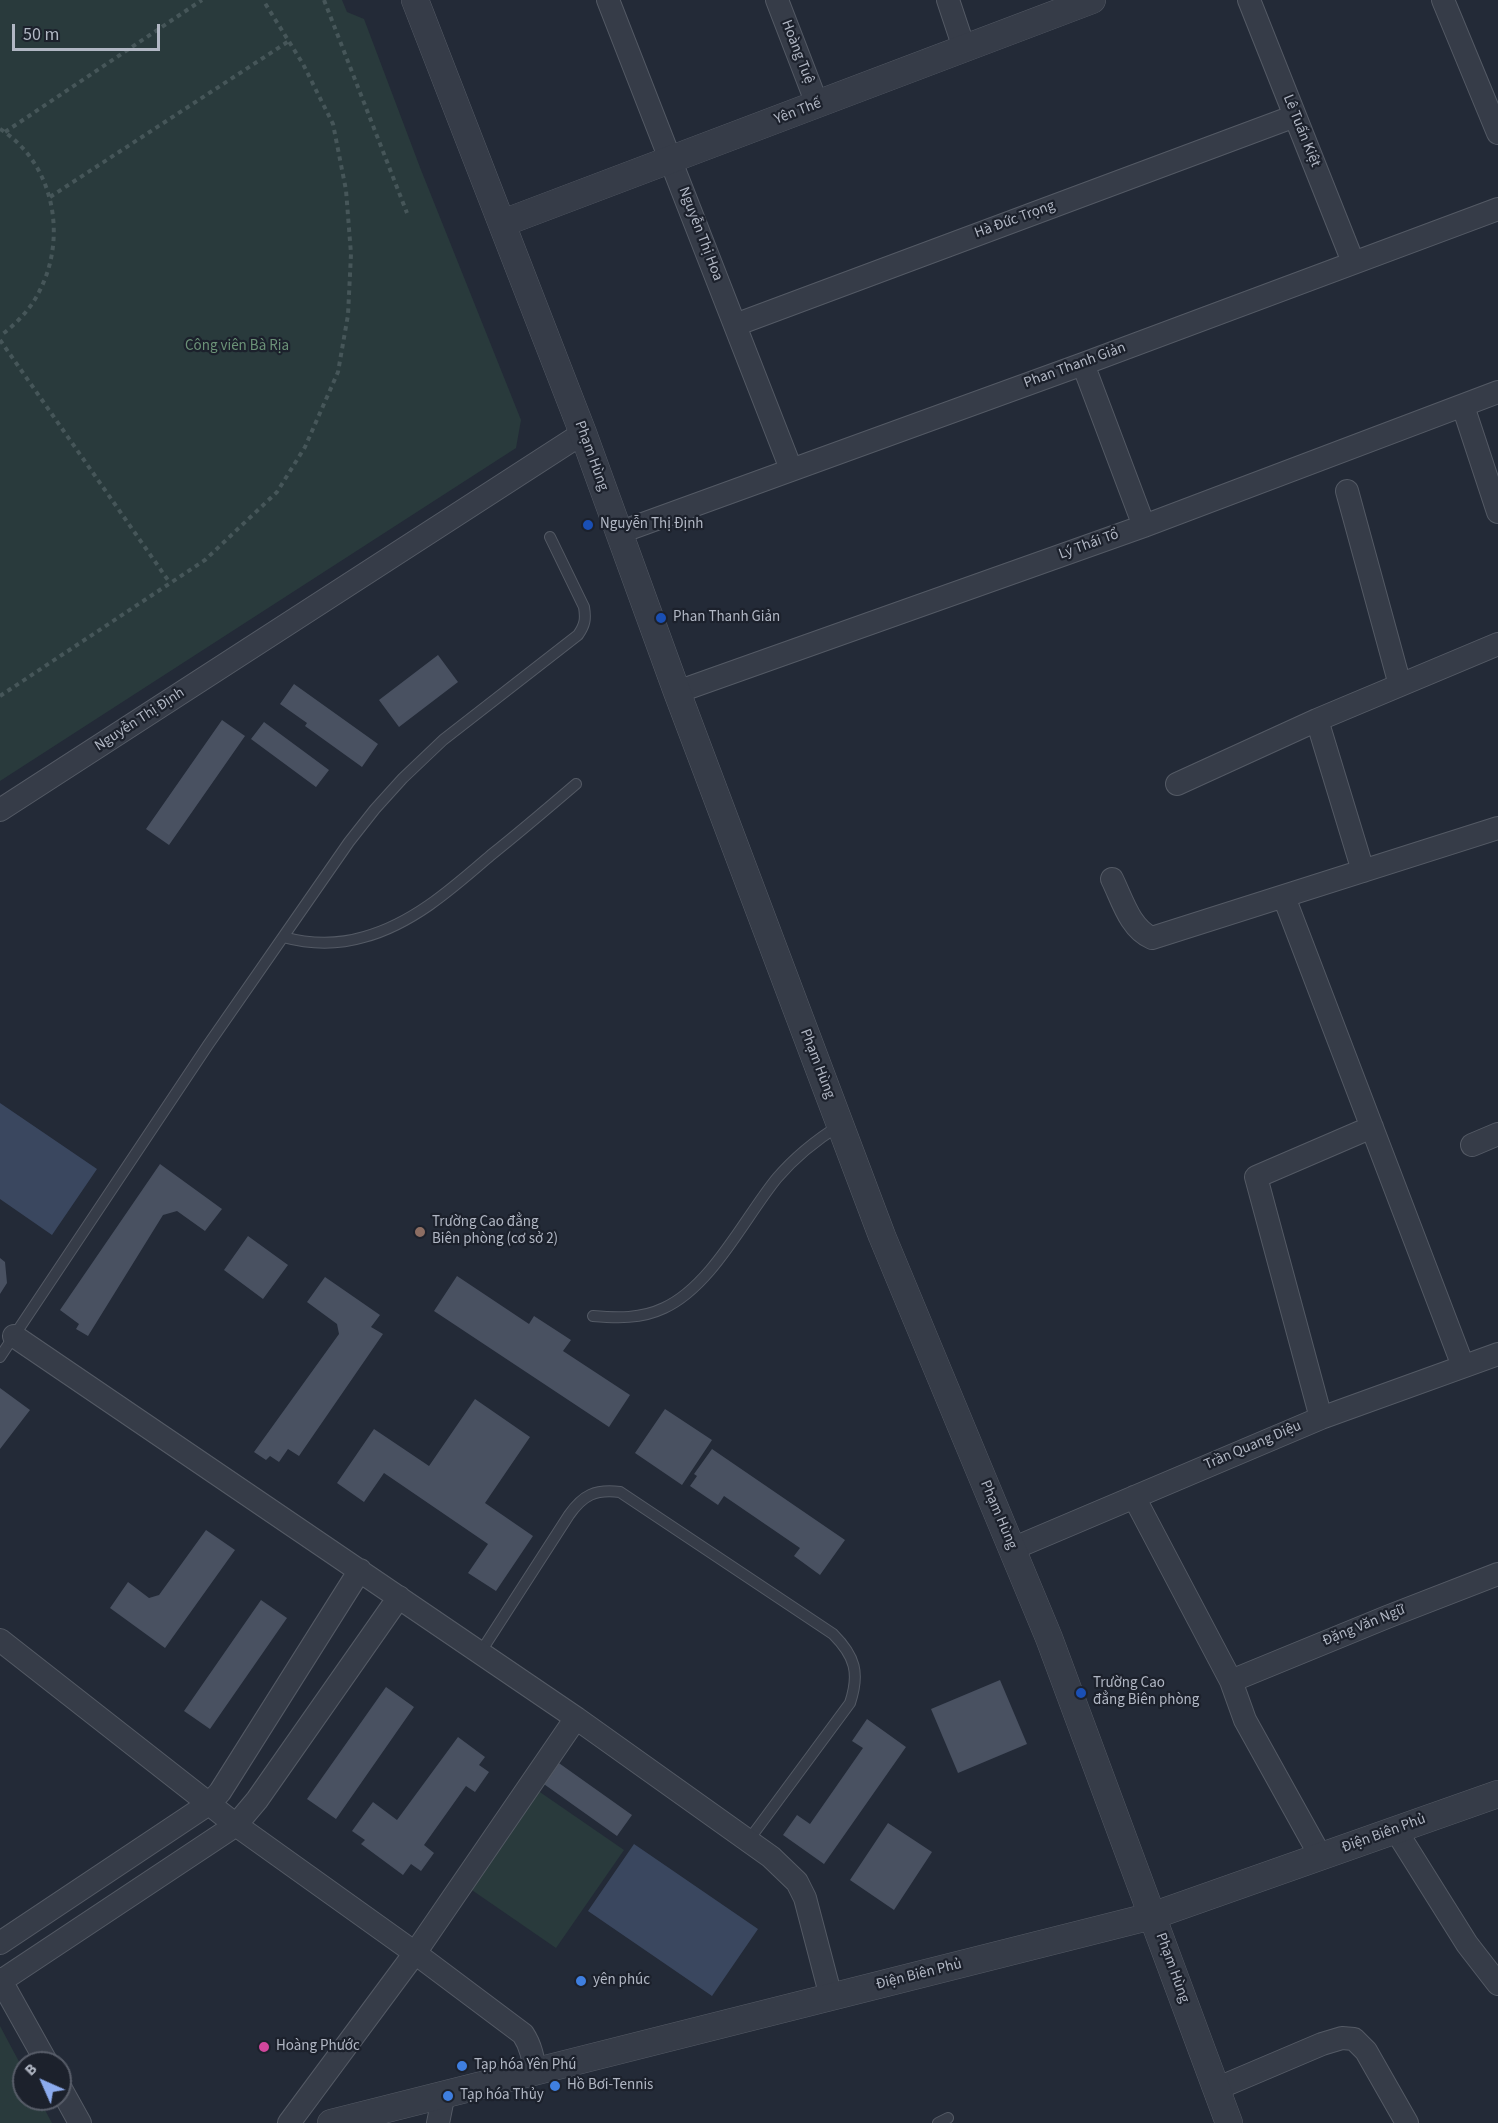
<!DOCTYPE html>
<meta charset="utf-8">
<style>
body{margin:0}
#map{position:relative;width:1498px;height:2123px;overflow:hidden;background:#232a37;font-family:"Source Sans 3",sans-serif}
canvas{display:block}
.north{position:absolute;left:12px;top:2051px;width:60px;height:60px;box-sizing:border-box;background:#1c212c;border:2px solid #585d69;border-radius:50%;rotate:315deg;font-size:16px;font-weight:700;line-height:24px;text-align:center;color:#b1b7c4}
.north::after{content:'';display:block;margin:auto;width:21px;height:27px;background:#8cabee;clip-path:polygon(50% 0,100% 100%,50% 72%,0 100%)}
.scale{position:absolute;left:12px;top:24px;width:148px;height:27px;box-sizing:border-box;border:3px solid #b1b7c4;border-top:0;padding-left:8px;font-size:18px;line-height:21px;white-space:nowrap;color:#b1b7c4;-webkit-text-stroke:4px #1c212c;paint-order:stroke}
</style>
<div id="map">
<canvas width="1498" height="2123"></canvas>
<div class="north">B</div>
<div class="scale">50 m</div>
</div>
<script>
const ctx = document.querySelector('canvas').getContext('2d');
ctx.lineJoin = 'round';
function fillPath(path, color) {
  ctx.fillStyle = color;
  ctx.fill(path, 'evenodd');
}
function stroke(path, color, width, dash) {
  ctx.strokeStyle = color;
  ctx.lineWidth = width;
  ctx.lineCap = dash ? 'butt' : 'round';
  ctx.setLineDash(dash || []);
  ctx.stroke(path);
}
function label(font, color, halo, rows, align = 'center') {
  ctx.font = font + ' "Source Sans 3",sans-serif';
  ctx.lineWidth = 4.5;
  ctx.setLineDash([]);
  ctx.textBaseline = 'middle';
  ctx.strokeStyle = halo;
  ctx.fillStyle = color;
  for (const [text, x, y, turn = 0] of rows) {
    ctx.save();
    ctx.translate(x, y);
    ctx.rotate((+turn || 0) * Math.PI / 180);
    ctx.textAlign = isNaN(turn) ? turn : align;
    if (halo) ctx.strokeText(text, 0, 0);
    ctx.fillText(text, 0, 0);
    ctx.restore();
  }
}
const green = new Path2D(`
 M0,0H342L347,12L364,19L421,170L521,420L516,448L0,781Z
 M534,1788L624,1850L556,1948L466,1886Z
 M0,2026L24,2071V2099H39L52,2123H0Z`);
const water = new Path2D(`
 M0,1103L97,1169L52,1235L0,1199Z
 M634,1844L758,1929L712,1996L588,1911Z`);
const building = new Path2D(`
 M438,655L458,682L399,727L379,700Z
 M294,684L378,744L362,767L305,726L307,723L280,704Z
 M222,720L245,736L169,845L146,829Z
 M264,722L329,770L316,787L251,739Z
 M160,1164L222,1209L205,1231L177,1211L163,1215L88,1336L76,1329L79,1324L60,1310Z
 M248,1236L288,1265L263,1299L224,1270Z
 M0,1258L5,1262L7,1283L0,1294Z
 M457,1276L529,1324L534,1316L571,1340L563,1351L630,1395L609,1427L434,1311Z
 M325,1277L380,1315L371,1327L383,1334L299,1456L288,1449L279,1462L270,1456L266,1460L254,1452L339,1334L337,1324L307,1302Z
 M0,1388L30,1410L0,1449Z
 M475,1399L530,1437L485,1503L533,1536L496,1591L468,1573L488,1544L384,1473L364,1502L337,1483L374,1429L429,1466Z
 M665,1409L712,1440L682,1485L635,1453Z
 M712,1449L845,1540L820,1575L794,1556L800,1548L724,1496L718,1505L690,1486L697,1476L694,1474Z
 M206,1530L235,1550L165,1648L110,1608L128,1582L149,1598L159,1595Z
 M261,1600L287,1618L210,1729L184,1711Z
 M1000,1680L1027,1744L958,1773L931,1709Z
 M386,1687L414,1707L336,1819L307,1799Z
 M867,1719L906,1747L824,1864L783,1835L797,1815L810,1824L863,1748L852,1741Z
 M458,1737L485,1757L479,1765L489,1772L475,1792L466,1786L424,1845L434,1853L421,1871L411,1864L403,1875L361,1844L365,1840L352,1831L373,1802L397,1820Z
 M556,1761L632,1815L617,1836L541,1782Z
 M888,1823L932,1852L894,1910L850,1880Z`);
const path = new Path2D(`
 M324,0L407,213
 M0,129C54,163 68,237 39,292C30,310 16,324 0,336
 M5,132L202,0
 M50,197L289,41
 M0,340L170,583
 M0,696L205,560L277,492L305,447L338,372L348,315L351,254L346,190L333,124L303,64L263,0`);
const service = new Path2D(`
 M283,937C309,944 337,945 364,937C413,924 454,887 491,855C520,832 548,808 576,784
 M593,1316C617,1318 641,1319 664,1308C712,1286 745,1217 777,1178C795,1157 816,1140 840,1125
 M0,1357L208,1045L349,842L375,809L403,778L443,740L578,635C585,625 586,619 584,607L550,537
 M480,1653L569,1515C583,1495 595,1489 620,1492L833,1634C855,1656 860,1673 850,1703L748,1841
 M938,2123L948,2118`);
const minor = new Path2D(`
 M608,0L791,469
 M777,0L817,104
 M948,0L964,48
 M1249,0L1353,262
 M1443,0L1498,133
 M735,325L1295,116
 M1083,364L1144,526
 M1463,406L1498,512
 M1347,491L1400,685
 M618,533L1083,364L1498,209
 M677,692L1144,526L1498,392
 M1317,720L1363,871
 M1177,784L1317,720L1498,644
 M0,810L583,433
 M1112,879C1122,899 1130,929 1152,938L1498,828
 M1284,897L1463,1366
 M1472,1145L1498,1134
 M14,1336L576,1718L771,1857L797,1882L805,1898L831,1997
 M1321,1418L1256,1177L1372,1127
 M1134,1497L1231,1681L1245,1720L1321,1857
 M1012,1549L1321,1418L1498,1354
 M0,1640L236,1825L415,1953L523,2034C531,2046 533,2058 535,2072
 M1231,1681L1387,1617L1498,1574
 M1395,1829L1467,1944L1498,1984
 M0,1943L210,1803L220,1792L360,1570
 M0,1979L47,2063
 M1,1981L236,1825L257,1800L399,1597
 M60,2087L80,2123
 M1216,2089L1322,2044L1342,2038L1354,2039L1366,2051L1407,2123
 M289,2123L415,1953L576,1718
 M438,2123L444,2093`);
const tertiary = new Path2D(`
 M415,0L583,433L677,692L882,1236L1049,1638L1229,2123
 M503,223L1092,0
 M331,2123L1152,1916L1498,1794`);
const markers = [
 [588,525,6,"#1a4fb4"],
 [661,618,6,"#1a4fb4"],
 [420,1232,6,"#8d6e63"],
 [1081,1693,6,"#1a4fb4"],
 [581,1981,6,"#3f7fe0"],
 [264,2047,6,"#d1479c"],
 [462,2066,6,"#3f7fe0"],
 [555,2086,6,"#3f7fe0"],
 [448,2096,6,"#3f7fe0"]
];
const streetNames = [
 ["Hoàng Tuệ",797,52,69],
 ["Yên Thế",798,112,-21],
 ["Lê Tuấn Kiệt",1301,131,68],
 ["Hà Đức Trọng",1015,220,-20],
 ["Nguyễn Thị Hoa",700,234,69],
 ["Phan Thanh Giản",1075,366,-20],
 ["Phạm Hùng",591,456,70],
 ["Lý Thái Tổ",1089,545,-20],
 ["Nguyễn Thị Định",140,720,-33],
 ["Phạm Hùng",817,1064,69],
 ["Trần Quang Diệu",1253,1446,-23],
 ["Phạm Hùng",998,1515,67],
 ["Đặng Văn Ngữ",1364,1626,-22],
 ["Điện Biên Phủ",1384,1834,-20],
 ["Phạm Hùng",1172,1968,70],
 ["Điện Biên Phủ",919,1975,-14]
];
const parkNames = [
 ["Công viên Bà Rịa",237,347]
];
const poiNames = [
 ["Nguyễn Thị Định",600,525],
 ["Phan Thanh Giản",673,618],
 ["Trường Cao đẳng",432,1223],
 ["Biên phòng (cơ sở 2)",432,1240],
 ["Trường Cao",1093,1684],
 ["đẳng Biên phòng",1093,1701],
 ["yên phúc",593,1981],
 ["Hoàng Phước",276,2047],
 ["Tạp hóa Yên Phú",474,2066],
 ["Hồ Bơi-Tennis",567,2086],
 ["Tạp hóa Thủy",460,2096]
];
fillPath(green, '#293a3c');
fillPath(water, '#3a475f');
fillPath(building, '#495161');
stroke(service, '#545a65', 12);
stroke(minor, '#545a65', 24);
stroke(tertiary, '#545a65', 28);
stroke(path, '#465659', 4, [4.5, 4.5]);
stroke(service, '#363c48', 10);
stroke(minor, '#363c48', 22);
stroke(tertiary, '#363c48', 27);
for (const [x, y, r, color] of markers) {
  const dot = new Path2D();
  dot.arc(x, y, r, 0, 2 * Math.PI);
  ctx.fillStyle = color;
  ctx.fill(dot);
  stroke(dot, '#1c212c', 2);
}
label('15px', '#b1b7c4', '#1c212c', streetNames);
label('15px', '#6b9277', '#1c212c', parkNames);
label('15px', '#b1b7c4', '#1c212c', poiNames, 'left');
</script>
